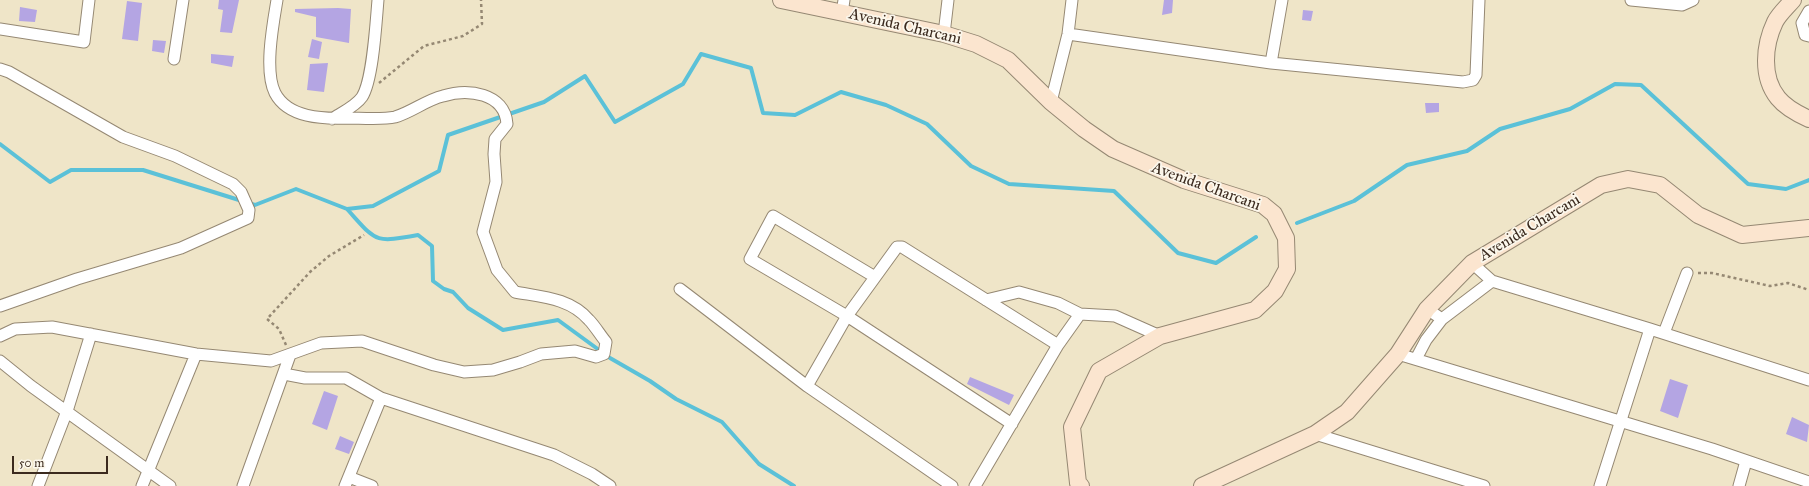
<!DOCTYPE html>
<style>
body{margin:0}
#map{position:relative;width:1809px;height:486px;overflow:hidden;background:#efe5c8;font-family:"IM FELL Great Primer",serif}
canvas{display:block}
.scale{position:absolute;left:12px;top:456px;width:96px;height:18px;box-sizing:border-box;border:2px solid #3b2a1e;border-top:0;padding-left:5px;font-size:12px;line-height:14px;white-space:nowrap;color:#3b2a1e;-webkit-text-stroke:3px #fbf7ec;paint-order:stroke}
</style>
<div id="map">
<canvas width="1809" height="486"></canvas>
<div class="scale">50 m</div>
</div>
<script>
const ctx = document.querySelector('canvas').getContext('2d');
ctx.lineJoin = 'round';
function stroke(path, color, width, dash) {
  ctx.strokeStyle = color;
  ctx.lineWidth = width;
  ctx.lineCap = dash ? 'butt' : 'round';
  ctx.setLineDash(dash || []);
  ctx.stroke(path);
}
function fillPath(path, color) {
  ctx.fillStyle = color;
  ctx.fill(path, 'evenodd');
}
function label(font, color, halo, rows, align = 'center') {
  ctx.font = font + ' "IM FELL Great Primer",serif';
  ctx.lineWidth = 3.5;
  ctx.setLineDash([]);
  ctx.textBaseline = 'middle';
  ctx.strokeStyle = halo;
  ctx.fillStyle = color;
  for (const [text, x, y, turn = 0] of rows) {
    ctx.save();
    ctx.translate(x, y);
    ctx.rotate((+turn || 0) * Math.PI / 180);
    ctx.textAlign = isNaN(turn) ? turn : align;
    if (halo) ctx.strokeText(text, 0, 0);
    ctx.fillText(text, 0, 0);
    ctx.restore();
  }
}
const stream = new Path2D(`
 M0,144L50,182L71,170H143L255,205L296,189L347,209L373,206L439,171L448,135L544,102L585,76L615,122L683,84L701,54L751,68L763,113L795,115L841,92L886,105L927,124L971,166L1009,184L1114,191L1178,253L1216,263L1256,237
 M347,209C377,242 373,243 418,235L432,246L433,281L444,289L453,292L468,308L503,330L558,320L610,358L650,381L676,399L722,422L759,464L794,486
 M1297,223L1354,201L1407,165L1467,151L1500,129L1570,109L1615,84L1641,85L1748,184L1786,189L1809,180`);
const building = new Path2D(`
 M219,0H239L232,33L220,32L223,10L218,9Z
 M1164,0H1173L1172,13L1162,15Z
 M127,1L142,3L138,41L122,39Z
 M20,7L37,10L35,22L19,21Z
 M338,8L351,9L349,43L316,37V17L295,12V9Z
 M1303,10L1313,11L1311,21L1302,20Z
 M312,39L322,42L319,59L308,57Z
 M153,40L166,41L164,53L152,51Z
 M211,54L234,56L232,67L211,63Z
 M328,63L324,92L307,90L310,64Z
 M1425,103H1439V112L1426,113Z
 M970,377L1014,395L1009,405L967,384Z
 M1670,379L1688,385L1678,418L1660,411Z
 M324,391L338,396L327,430L312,424Z
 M1792,417L1809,425L1807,442L1786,434Z
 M340,436L354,442L349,454L335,449Z`);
const path = new Path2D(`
 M379,83L424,46L463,36L482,24L481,0
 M1698,273H1712L1770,286L1788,283L1809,290
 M286,345L279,329L267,319L310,272L329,256L364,235`);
const street = new Path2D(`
 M1631,0L1682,5L1693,0
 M1809,11L1802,23L1805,35L1809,36
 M842,13L844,0
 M0,29L84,42L89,0
 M944,34L948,0
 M1068,34L1271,63L1463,82L1473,80L1476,75L1479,0
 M174,59L183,0
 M1271,63L1282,0
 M0,69L9,72L123,137L175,156L233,184L241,192L249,210L248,218L181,248L77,279L0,306
 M1051,102L1068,34L1072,0
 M332,119C341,113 356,106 362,97C373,80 376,22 378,0
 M1472,263L1492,281L1650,329L1809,380
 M875,277L773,216L750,259L847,316L1012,424
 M680,289L807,386L952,486
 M986,300L1019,292L1058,303L1080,314
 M1427,309L1442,319L1492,281
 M1664,333L1687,273
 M0,336L15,329L52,327L196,354L271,361L321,343L362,341L434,365L464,372L493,370L520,362L541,354L575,351L596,357L604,354L606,342C600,335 595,326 589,320C570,298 542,297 515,292L497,270L483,232L496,182L494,154L495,139L507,124C505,93 468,88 443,96C426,100 412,112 395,117C382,120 360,118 347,118C323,119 288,118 275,93C264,71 273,24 277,0
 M1398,354L1712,449L1809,482
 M1416,359L1426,340L1442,319
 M0,361L31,386L170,486
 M284,374L305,378H346L381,398L554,455L592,474L610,486
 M807,386L847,316L897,247H902L1058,345
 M1315,434L1484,486
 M349,477L372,486
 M38,486L67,411L91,334
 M142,486L196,354
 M243,486L290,355
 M345,486L381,398
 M975,486L1058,345L1080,314L1115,316L1160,336
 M1600,486L1650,329
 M1739,486L1746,461`);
const secondary = new Path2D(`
 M781,0L944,34L976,44L1008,60L1051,102L1084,129L1113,149L1184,180L1263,205L1274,214L1286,238L1287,269L1275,291L1255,310L1160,336L1099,371L1072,427L1078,483L1081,486
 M1793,0C1787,7 1779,14 1775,22C1764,45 1761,77 1778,98C1786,108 1798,114 1809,119
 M1202,486L1315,434L1347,412L1398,354L1427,309L1472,263L1601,185L1628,179L1660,185L1698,215L1742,235L1809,228`);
const streetNames = [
 ["Avenida Charcani",905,27,13],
 ["Avenida Charcani",1206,187,20],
 ["Avenida Charcani",1530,228,-31]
];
stroke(stream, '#5bc1d8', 4);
fillPath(building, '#b4a5e3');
stroke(street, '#958873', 13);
stroke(secondary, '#958873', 18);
stroke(path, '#958873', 2.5, [3, 3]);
stroke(street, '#fff', 11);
stroke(secondary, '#fbe5cf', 16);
label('16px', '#3b2a1e', '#fbf7ec', streetNames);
</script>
